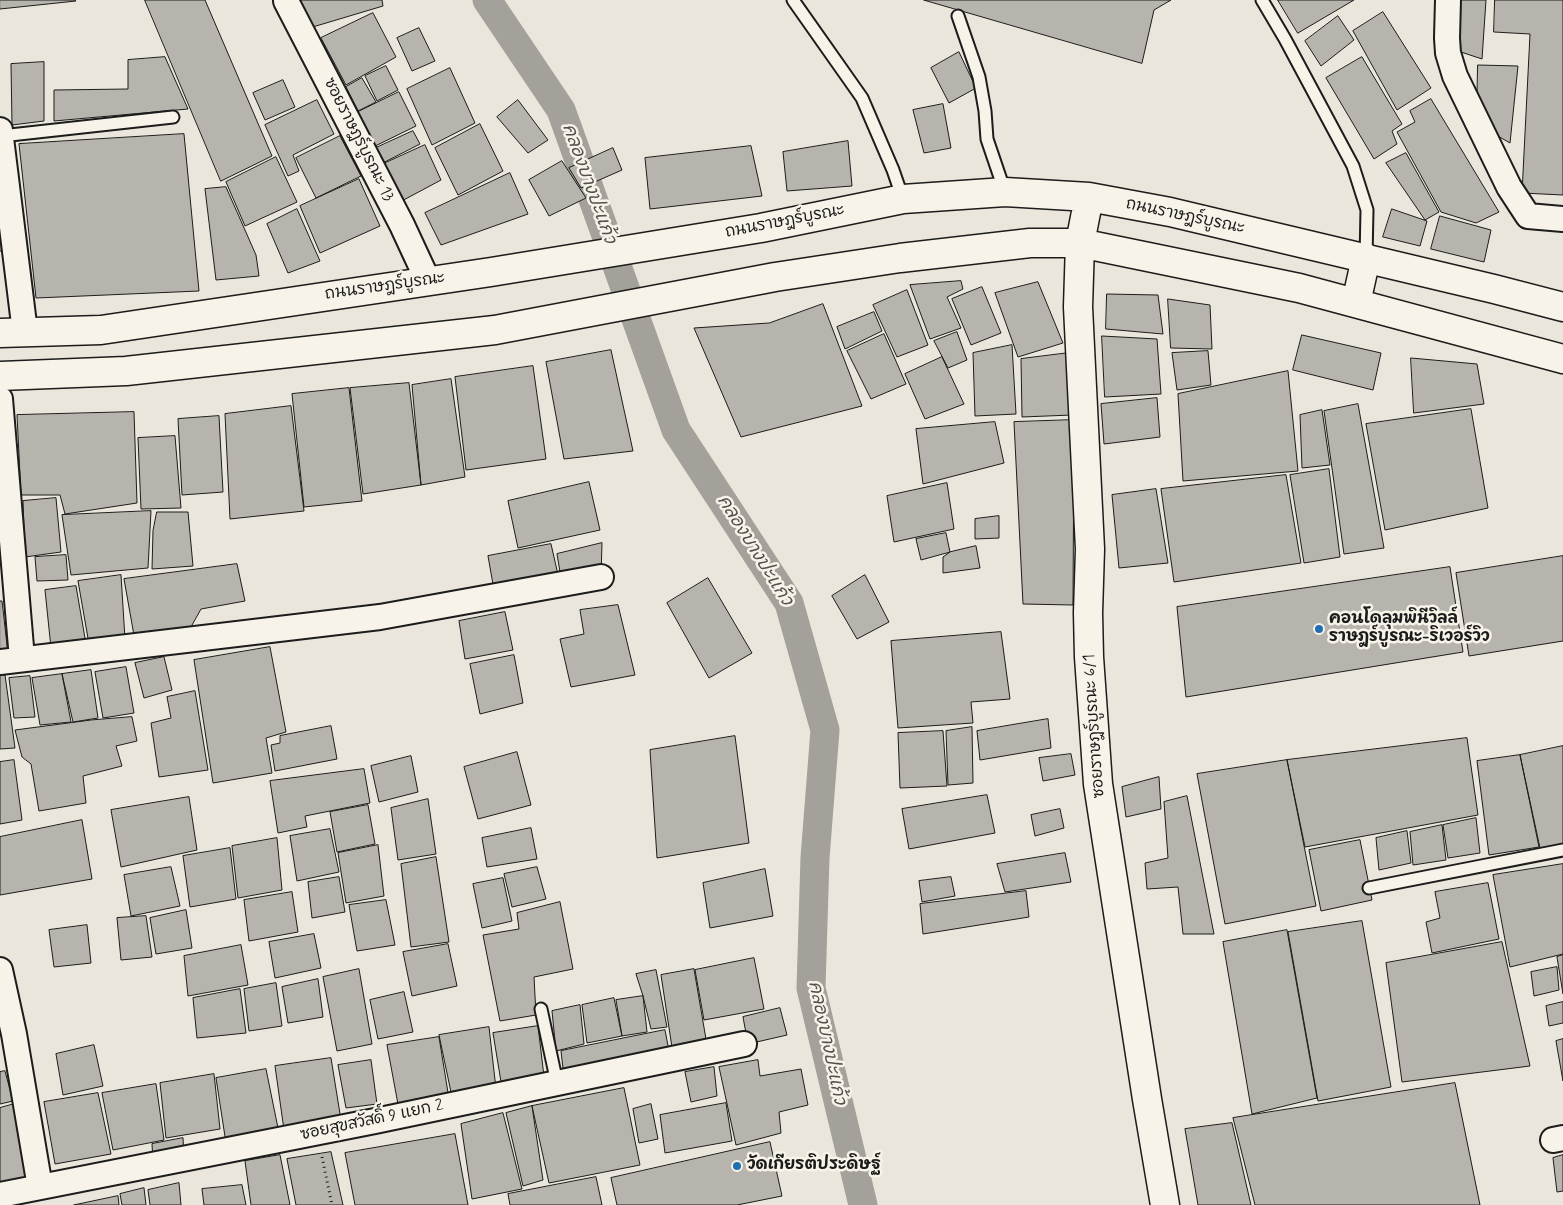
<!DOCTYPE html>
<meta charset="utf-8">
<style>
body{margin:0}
canvas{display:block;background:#eae6dc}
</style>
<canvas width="1563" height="1205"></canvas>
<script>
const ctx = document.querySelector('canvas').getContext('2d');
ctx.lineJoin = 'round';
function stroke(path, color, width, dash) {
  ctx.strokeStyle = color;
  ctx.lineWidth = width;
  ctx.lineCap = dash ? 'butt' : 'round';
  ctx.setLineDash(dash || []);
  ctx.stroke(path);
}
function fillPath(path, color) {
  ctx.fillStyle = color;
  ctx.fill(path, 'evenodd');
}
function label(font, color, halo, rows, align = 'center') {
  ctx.font = font + ' Mynerve,"Playpen Sans Thai",sans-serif';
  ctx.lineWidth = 5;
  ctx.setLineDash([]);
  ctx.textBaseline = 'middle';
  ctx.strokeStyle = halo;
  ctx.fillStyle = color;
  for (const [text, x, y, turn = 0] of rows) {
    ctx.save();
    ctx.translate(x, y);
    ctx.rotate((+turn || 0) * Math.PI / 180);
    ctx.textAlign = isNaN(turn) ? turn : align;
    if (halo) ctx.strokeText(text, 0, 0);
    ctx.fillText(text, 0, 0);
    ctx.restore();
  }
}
const canal = new Path2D(`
 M487,0L561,110L676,430L789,603L825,730L815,858L811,988L863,1205`);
const building = new Path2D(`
 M0,0H75L76,1L0,9Z
 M145,0H205L272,156L221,181Z
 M297,0H382L383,6L306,29Z
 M924,0H1171L1154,10L1142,63Z
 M1278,0H1354L1298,33Z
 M1459,0H1486L1482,59L1455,50Z
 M1495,0H1563V195L1522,193L1530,34L1494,32Z
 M1383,12L1431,88L1397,110L1353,31Z
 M373,13L396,57L346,85L321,38Z
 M1338,16L1354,40L1321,66L1305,41Z
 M419,28L435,61L412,71L397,38Z
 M959,52L976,88L949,103L931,68Z
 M165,57L188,109L54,121V90L128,89V60Z
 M1362,57L1402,124L1392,131L1397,144L1374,159L1326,78Z
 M44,62V121L12,125L11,64Z
 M1478,65L1518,66L1510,143L1489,131L1477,100Z
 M386,66L398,90L377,101L365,76Z
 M450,68L475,123L432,145L407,89Z
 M362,78L376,102L358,111L346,87Z
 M283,80L295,107L265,120L253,93Z
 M399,92L416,126L369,149L352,115Z
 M1431,99L1499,212L1476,223L1441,212L1397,132L1415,122L1410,111Z
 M317,100L334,134L293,155L299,171L288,176L265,125Z
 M518,100L548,140L528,153L497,117Z
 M943,104L951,148L924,153L913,110Z
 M480,124L503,171L458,195L435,148Z
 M413,131L420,144L373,168L365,153Z
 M184,134L199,291L36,298L19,144Z
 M340,136L361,176L316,198L296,158Z
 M848,141L852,186L787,191L783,152Z
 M425,145L441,180L398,203L379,166Z
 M751,146L762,196L650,209L645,158Z
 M613,148L622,170L581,188L569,168Z
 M1406,153L1439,212L1425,220L1386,163Z
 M276,157L297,202L245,226L226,182Z
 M562,161L586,198L549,216L529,180Z
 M510,173L528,214L441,245L425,213Z
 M359,179L380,226L320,253L300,206Z
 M226,187L256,255L259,276L216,280L205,189Z
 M297,209L320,261L288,273L267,224Z
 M1392,209L1427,221L1420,246L1383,237Z
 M1440,216L1491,230L1484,262L1431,249Z
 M0,220L4,251H0Z
 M961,281L963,289L947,297L961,328L930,339L910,285Z
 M1038,282L1063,343L1018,357L995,293Z
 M982,287L1001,333L971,345L952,299Z
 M907,290L928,345L897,357L873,305Z
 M1107,294L1158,295L1163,334L1106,329Z
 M1168,299L1210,305L1212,349L1171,348Z
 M823,304L862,406L741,437L694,328L769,323Z
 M874,312L882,331L845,349L837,327Z
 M957,332L967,360L948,368L934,341Z
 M884,334L906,384L871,399L847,351Z
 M1302,335L1381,353L1373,390L1293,370Z
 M1102,336L1157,339L1161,394L1105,397Z
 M1012,345L1016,414L975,416L973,353Z
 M611,350L633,451L564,459L546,362Z
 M1208,351L1211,385L1177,390L1172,353Z
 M1069,353L1072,415L1022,417L1021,359Z
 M942,357L964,404L925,419L905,374Z
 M1411,358L1477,364L1484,404L1414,413Z
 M533,366L546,459L466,470L455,377Z
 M1288,371L1298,471L1183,481L1178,394Z
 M451,379L465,477L421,485L412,385Z
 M409,383L421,485L363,494L350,388Z
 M349,388L362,501L304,507L292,394Z
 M1157,398L1160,437L1104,444L1101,404Z
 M1358,404L1384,548L1344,554L1324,411Z
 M291,406L304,511L230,519L225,414Z
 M1471,409L1488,508L1385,530L1366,424Z
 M1322,410L1330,465L1302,468L1300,415Z
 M134,412L137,503L65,514L60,495H21L17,415Z
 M219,416L223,492L182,495L178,419Z
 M1074,420L1073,605L1023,604L1014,422Z
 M995,422L1004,463L923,484L916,429Z
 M175,436L181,508L141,509L138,438Z
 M1329,469L1340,557L1304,563L1290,475Z
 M1286,475L1301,563L1174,582L1161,489Z
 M589,482L600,530L518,548L508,501Z
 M947,483L954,529L894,542L887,496Z
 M1156,489L1168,563L1119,568L1112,495Z
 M56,498L61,552L25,557L23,501Z
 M151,511L148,568L71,575L62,515Z
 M157,512H188L193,566L152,569L153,531Z
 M999,516V538L975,539V519Z
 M946,533L950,552L921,560L916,539Z
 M602,543L601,577L562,584L557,554Z
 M551,544L559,579L494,590L488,556Z
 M976,546L980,568L943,573V557L950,552Z
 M66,555L68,580L37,581L35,557Z
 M1563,556V641L1469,656L1456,573Z
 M237,564L245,601L201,609L187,634L135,641L124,579Z
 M1450,567L1463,652L1186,697L1177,607Z
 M121,575L125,639L89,644L78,581Z
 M865,575L889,622L857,639L832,596Z
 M708,578L752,653L709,678L667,603Z
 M76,586L86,644L51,648L45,590Z
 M0,601H2L8,654L0,655Z
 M618,605L635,675L571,687L560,639L584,634L580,610Z
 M505,612L513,650L465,659L459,621Z
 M1001,632L1010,699L971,702L973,723L898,728L891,641Z
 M270,647L286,732L266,738L272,773L213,783L194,660Z
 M514,655L523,703L480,714L470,664Z
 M164,657L172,690L144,698L135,663Z
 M126,667L134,713L103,718L95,672Z
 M91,670L98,718L73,722L62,674Z
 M62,674L71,722L40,725L32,678Z
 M5,675L15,748L0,749V676Z
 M30,676L35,717L14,718L9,678Z
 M195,691L208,770L159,777L151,723L171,718L167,697Z
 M132,717L137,741L116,746L122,766L83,776L86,803L39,811L31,764L22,757L15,730L91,720Z
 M1048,719L1051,748L980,760L977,731Z
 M331,726L337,759L275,771L271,745L280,743V736Z
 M972,727L973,783L948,785L946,731Z
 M943,731L947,786L900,788L898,733Z
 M735,736L749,843L657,858L650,750Z
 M1467,738L1478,815L1305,847L1287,760Z
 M1563,746V844L1540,848L1520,755Z
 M517,752L531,805L478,819L464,767Z
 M1071,754L1075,775L1043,781L1039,758Z
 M1520,755L1539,847L1489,855L1477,761Z
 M411,756L418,792L379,802L371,766Z
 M14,760L22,820L0,824V762Z
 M1287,760L1316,906L1225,924L1197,774Z
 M364,769L370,803L305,816L307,827L278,833L270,781Z
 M1159,777L1161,809L1126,817L1122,787Z
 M987,795L995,833L909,849L902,809Z
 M1187,796L1214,934H1183L1178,887L1147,889L1145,863L1168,858L1164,802Z
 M189,797L197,850L121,867L111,810Z
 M428,799L436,854L398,860L391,808Z
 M368,805L375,844L337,852L330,812Z
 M1060,809L1064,828L1035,836L1031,815Z
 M1476,818L1480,853L1448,858L1443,825Z
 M82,820L92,879L0,895V837Z
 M1442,825L1446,860L1413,865L1410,832Z
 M531,828L537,859L487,867L482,838Z
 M330,829L339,872L297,881L290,836Z
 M1407,831L1411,863L1379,870L1376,838Z
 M277,838L282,890L238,898L232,846Z
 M1360,840L1372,900L1321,911L1309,850Z
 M378,845L384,896L346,903L338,853Z
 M230,848L236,899L190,907L183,856Z
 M1065,853L1071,882L1005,892L997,864Z
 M436,857L449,942L411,947L401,864Z
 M1563,864V954L1510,967L1493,875Z
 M171,867L180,906L131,916L124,875Z
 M537,867L546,899L512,907L504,874Z
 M765,869L773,916L710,928L703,883Z
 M339,877L345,912L312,918L308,882Z
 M951,877L955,896L922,902L919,881Z
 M503,878L512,921L482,928L473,884Z
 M1488,883L1499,939L1432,953L1426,922L1440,918L1435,892Z
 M1026,891L1029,917L923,934L920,904Z
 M292,892L298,932L249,941L244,900Z
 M386,900L395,945L357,951L349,905Z
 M560,902L573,969L534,977L536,1015L500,1021L483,935L519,929L517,913Z
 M186,910L192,948L156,954L150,918Z
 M146,916L152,957L121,960L117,918Z
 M1362,921L1391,1087L1318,1101L1288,932Z
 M87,925L91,963L54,967L49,930Z
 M1287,930L1317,1098L1252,1114L1223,942Z
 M314,934L321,968L275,978L269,942Z
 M1502,942L1530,1066L1402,1082L1386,963Z
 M448,944L457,986L412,996L403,952Z
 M241,945L248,985L188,996L184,956Z
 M1563,955V994L1557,957Z
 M754,958L764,1009L704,1020L695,970Z
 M1557,967L1559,990L1534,996L1531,972Z
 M359,969L372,1044L337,1051L323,977Z
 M694,969L707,1045L673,1054L661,975Z
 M656,970L667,1027L651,1029L643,996L636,974Z
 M318,979L323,1017L288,1023L282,987Z
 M276,983L282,1026L249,1031L244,989Z
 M240,989L246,1033L197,1038L193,998Z
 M404,992L413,1032L378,1039L370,1000Z
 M643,996L647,1032L622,1036L616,1000Z
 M614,998L622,1036L587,1043L582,1005Z
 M1563,1002V1023L1549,1026L1546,1006Z
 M580,1005L584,1044L556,1051L552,1011Z
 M780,1008L787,1035L748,1044L743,1017Z
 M538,1026L545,1085L503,1094L493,1033Z
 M489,1027L496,1089L452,1097L439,1035Z
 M665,1030L670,1056L564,1077L561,1051Z
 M439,1037L450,1105L400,1115L387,1045Z
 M1563,1039V1081L1556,1041Z
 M94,1045L103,1086L63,1095L56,1054Z
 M331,1058L341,1120L284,1130L275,1066Z
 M371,1060L377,1104L346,1108L338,1065Z
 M758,1060L760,1076L801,1069L808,1105L779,1112L781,1133L736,1145L719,1067Z
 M714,1067L717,1096L691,1102L685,1072Z
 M266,1069L279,1133L226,1143L216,1078Z
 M5,1071L13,1101L0,1104V1072Z
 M214,1074L220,1129L166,1138L160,1083Z
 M1455,1083L1480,1205H1255L1233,1118Z
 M156,1084L164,1140L113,1150L102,1093Z
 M624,1088L640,1165L549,1183L532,1106Z
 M98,1093L111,1154L55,1164L44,1102Z
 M18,1103L34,1181L0,1188V1108Z
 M726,1103L732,1141L665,1153L660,1115Z
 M651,1104L658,1139L639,1143L633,1109Z
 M532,1106L543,1180L523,1186L506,1113Z
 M503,1113L522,1189L472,1199L461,1124Z
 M1232,1123L1251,1205H1198L1185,1129Z
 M455,1134L468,1205H355L345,1153Z
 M183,1138L184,1156L153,1161L152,1144Z
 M770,1142L782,1196L737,1205H617L611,1178Z
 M331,1152L343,1205H296L287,1159Z
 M280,1155L290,1205H251L245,1161Z
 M1563,1155V1191L1557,1192L1553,1158Z
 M596,1177L602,1205H510L508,1194Z
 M179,1183L181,1205H150L148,1190Z
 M242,1185L246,1205H204L202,1189Z
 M144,1188L146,1205H122L120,1194Z
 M118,1196L119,1205H74Z`);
const path = new Path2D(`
 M322,1157L332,1205`);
const lane = new Path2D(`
 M793,0L862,98L893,170L903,199
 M1262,0L1285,39L1353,166L1367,210L1366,258
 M958,16L979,77L985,111L987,139L1005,192
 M1,136L173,117
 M1369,888L1563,850
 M541,1009L557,1083`);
const street = new Path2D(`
 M1448,0L1447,38L1448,53L1455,76L1509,187L1528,216L1563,219
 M286,1L402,225L428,281
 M0,130L25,332
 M0,399L22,659
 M0,662L380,617L601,577
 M0,970L14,1034L40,1187
 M1553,1140L1563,1138
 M0,1195L375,1121L744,1044`);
const secondary = new Path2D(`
 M1089,197L1080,243L1078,307L1090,549L1088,613L1089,657L1098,784L1147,1099L1165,1205
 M1356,303L1366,258
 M0,333L101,330L491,272L761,228L903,199L1005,192L1089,197L1170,212L1494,289L1563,307
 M0,376L126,371L495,330L775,277L900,258L1030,243H1080L1299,288L1563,359`);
const markers = [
 [1319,629,5,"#1f6fb2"],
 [737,1166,5,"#1f6fb2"]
];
const streetNames = [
 ["ซอยราษฎร์บูรณะ 13",358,140,63],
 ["ถนนราษฎร์บูรณะ",1185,217,12],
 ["ถนนราษฎร์บูรณะ",785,222,-11],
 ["ถนนราษฎร์บูรณะ",385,287,-8],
 ["ซอยราษฎร์บูรณะ 6/1",1095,726,-94],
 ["ซอยสุขสวัสดิ์ 9 แยก 2",372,1121,-12]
];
const poiNames = [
 ["คอนโดลุมพินีวิลล์",1329,620],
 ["ราษฎร์บูรณะ-ริเวอร์วิว",1329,638],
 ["วัดเกียรติประดิษฐ์",747,1166]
];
const waterNames = [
 ["คลองบางปะแก้ว",588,184,70],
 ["คลองบางปะแก้ว",754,551,58],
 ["คลองบางปะแก้ว",826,1043,78]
];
stroke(canal, '#a3a19a', 29);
fillPath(building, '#b6b4ac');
stroke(building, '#1c1c1c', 1);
stroke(lane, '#1c1c1c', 15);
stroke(street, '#1c1c1c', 28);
stroke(secondary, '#1c1c1c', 31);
stroke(path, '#1c1c1c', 3, [1, 4]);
stroke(lane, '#f7f3e8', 11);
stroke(street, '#f7f3e8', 24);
stroke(secondary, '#f7f3e8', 28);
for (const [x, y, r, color] of markers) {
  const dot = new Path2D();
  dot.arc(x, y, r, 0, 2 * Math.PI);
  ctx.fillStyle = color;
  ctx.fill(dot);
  stroke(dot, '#f7f3e8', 2);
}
label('16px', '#1c1c1c', '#f7f3e8', streetNames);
label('bold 16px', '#1c1c1c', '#f7f3e8', poiNames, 'left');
label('italic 18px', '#52514e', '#f7f3e8', waterNames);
</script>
